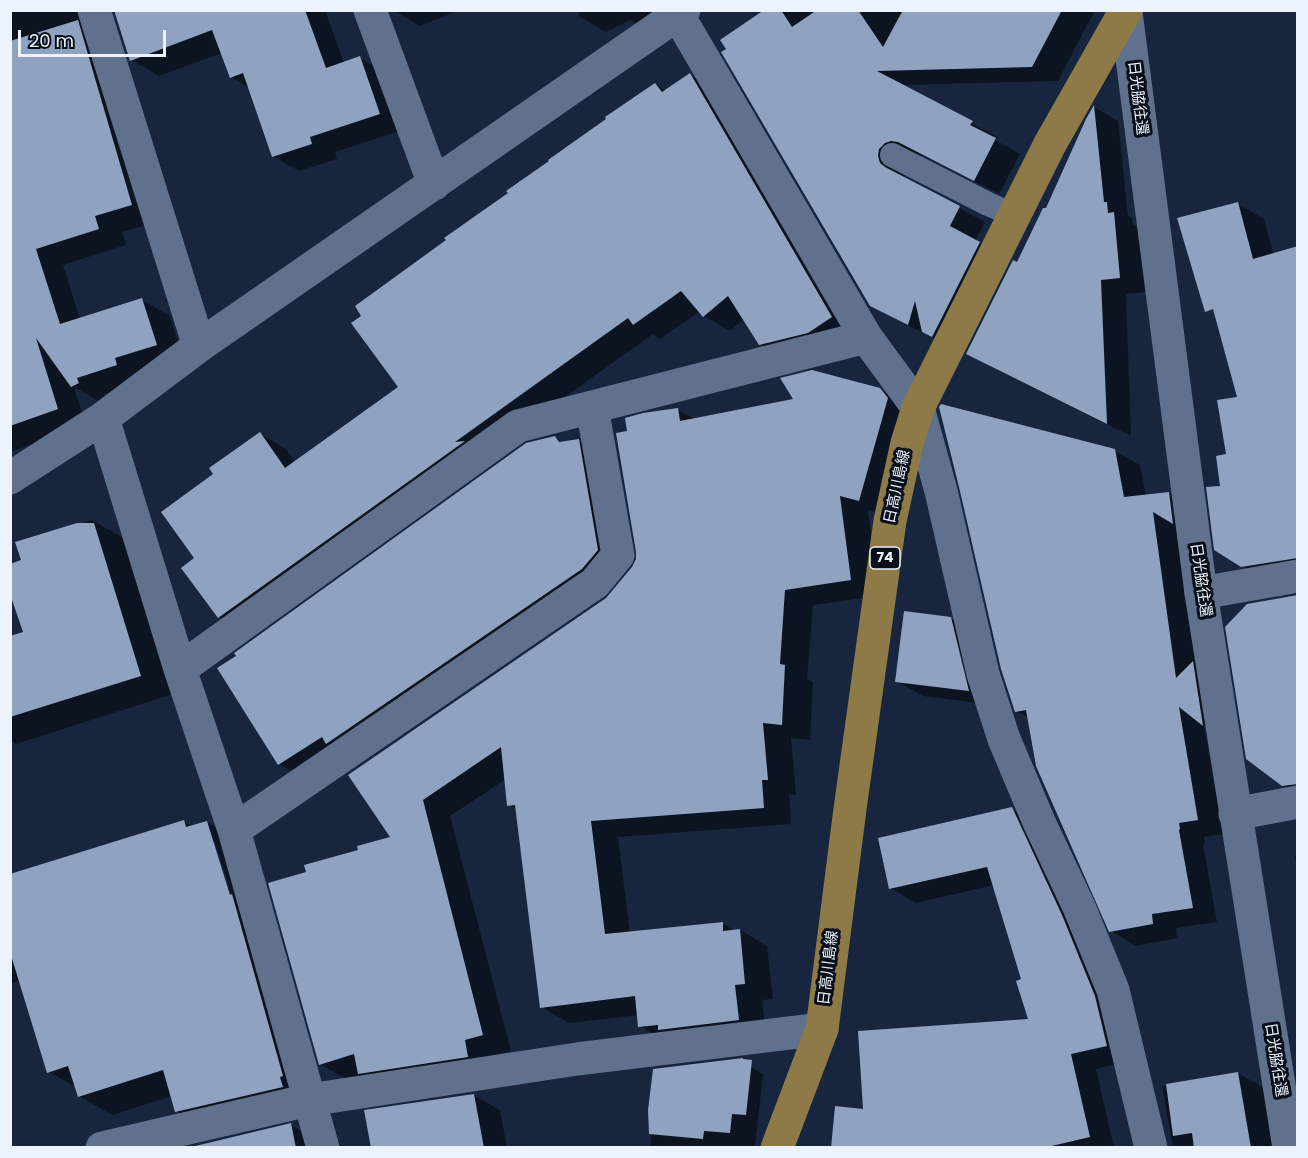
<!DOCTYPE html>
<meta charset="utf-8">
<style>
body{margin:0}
#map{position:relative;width:1308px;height:1158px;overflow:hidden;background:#17263e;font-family:Poppins,sans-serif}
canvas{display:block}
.frame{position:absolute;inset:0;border:12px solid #edf3fd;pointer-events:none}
.scale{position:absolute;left:18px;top:30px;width:148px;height:27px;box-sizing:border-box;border:3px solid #edf3fd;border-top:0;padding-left:8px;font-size:18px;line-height:21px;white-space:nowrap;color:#edf3fd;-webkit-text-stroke:4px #090f1a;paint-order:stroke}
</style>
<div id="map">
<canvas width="1308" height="1158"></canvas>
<div class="frame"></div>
<div class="scale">20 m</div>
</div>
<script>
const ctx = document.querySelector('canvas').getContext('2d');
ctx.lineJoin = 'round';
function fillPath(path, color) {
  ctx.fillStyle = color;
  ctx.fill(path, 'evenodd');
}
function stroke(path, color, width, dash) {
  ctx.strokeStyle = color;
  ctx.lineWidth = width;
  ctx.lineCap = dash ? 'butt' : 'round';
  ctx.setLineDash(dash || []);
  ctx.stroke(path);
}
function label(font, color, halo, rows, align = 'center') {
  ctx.font = font + ' Poppins,"Noto Sans JP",sans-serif';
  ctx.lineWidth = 6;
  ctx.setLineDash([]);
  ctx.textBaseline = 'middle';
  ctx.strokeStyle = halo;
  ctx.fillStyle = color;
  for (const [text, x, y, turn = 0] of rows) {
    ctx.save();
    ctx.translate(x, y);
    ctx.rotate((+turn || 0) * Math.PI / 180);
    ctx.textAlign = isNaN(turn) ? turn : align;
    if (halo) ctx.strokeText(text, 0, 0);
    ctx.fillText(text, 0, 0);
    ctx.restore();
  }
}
const shadow = new Path2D(`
 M10,10H113L108,14L160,221L122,232L126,245L63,265L80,319L142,300L170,316L184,361L144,381L104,394L106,399L100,402L74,387L86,425L10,452Z
 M254,10H325L344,63L360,58L386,73L405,129L335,152L337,159L299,171L273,156L250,88L231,77L222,53L159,76L131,60Z
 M393,10H460L420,26Z
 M577,10H673L639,25L630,20L606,32L580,17Z
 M767,10H1095L1058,81L900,85L998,137L995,140L1020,154L999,194L925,156L917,155L903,172L906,180L985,222L975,241L1005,258L949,346L934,337L933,338L897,320L871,305Z
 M690,75L716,90L858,332L787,359L760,344L744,319L730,331L704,316L700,311L660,339L653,334L485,454L246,632L219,617L183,568L196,559L231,477L260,434L286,449L295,462L400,388L510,193L655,84L666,91Z
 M1094,107L1118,121L1128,216L1132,218L1133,225L1139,228L1145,292L1126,294L1131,436L993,368L968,353L1047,209Z
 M1238,204L1264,219L1277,267L1298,327V581L1275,585L1242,566L1227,456L1239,398Z
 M879,389L908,406L887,516L868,510L878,596L813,605L807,679L813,682L810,740L791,738L796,795H789L791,824L618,837L630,933L722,923L735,931L740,930L767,946L773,999L762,1000L766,1036L668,1042L640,1026L639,1015L569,1023L541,1007L517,810L509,805L506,779L450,816L511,1051L492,1055L495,1072L348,1080L320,1064L308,873L393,838L350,775L607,600L634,568L638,560L629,432L678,410L695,419Z
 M555,437L564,443L578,440L604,455L624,565L305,779L279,764L219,669Z
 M1115,451L1140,465L1146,496L1169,493L1194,508L1227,738L1204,725L1223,834L1204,837L1205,843L1203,844L1217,922L1176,928L1177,938L1136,946L1111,931L1029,718L1016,711Z
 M92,520L125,539L173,694L16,744L10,741V637L25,633L23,561L17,543Z
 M1298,597V793L1283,785Z
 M950,618L976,633L994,705L923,696L896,681Z
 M1012,809L1038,824L1132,1061L1096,1069L1114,1148H832L865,1111L1029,1021L1023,980L994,885L916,903L890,888Z
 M184,822L193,827L207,822L239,841L315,1094L209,1130L177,1111L172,1096L112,1115L79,1096L77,1088L49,1072L21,980L10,984V876ZM211,838L215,843L234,902L231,903Z
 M1295,855H1298V875Z
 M737,1060L763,1074L755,1147L741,1146V1148H651L650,1110Z
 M1238,1073L1264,1088L1273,1148H1173L1162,1086Z
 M474,1095L500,1110L507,1148H373Z
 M291,1125L323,1144L324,1148H194Z`);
const building = new Path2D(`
 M114,10H305L326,68L360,56L380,114L310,137L312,144L272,157L243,73L230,78L212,30L130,61Z
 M764,10H781L792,27L817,10H858L883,47L903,10H1062L1032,67L877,71L973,121L970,125L996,138L974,181L898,142L891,141L885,143L879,149L878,156L880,163L885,167L960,206L950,226L980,242L932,337L922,332L915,301L908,325L870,306L721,52L726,49L720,40Z
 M78,20L132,205L95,216L99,229L36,249L60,324L142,298L157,345L115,358L117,365L77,378L79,383L71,387L36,338L58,409L10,426V41Z
 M690,73L832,317L808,333L759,345L728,296L703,317L681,291L633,325L628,318L455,442L465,441L218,618L181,568L194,558L161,512L213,474L209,468L260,432L285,468L398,387L351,323L361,316L355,306L446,240L444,238L508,193L506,191L549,161L548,160L606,119L605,117L655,83L662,92Z
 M1094,105L1104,202H1107L1108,213L1114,212L1120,278L1101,280L1107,424L966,354L1013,260L1017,262L1043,208H1046L1086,119Z
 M1238,202L1253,259L1298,246V558L1241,567L1214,550L1206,487L1220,486L1216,456L1226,454L1217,400L1237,397L1213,309L1205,312L1177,218Z
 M812,370L880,388L888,398L859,501L840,496L851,580L785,590L780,664L785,665L782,725L763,723L768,780H762L764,808L591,821L605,934L723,922V931L740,929L745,984L735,985L739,1020L658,1030V1025L638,1027L635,996L540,1008L515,805L507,806L501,747L423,800L483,1035L465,1040L468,1057L358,1074L354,1054L319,1065L268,883L306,872L304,865L358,850L357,846L390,837L348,775L606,598L632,567L636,559V552L616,433L627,431L625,418L643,413L678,408L680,421L793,399L780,378Z
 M941,404L1115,449L1124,497L1169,492L1173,524L1153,512L1176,678L1193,661L1203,726L1179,707L1198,820L1179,823L1180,829L1179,830L1193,908L1152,914L1153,924L1109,932L1036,766L1026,710L1015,712L1001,669L959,487L939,407Z
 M555,436L559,442L579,439L598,550L582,569L326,744L322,737L278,765L217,668L236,656L234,653L526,443Z
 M77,523H94L141,676L10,717V636L23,632L10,594V564L21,560L15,542Z
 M1298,595V784L1282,786L1246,759L1225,627L1247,604Z
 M904,611L951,617L969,691L895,682Z
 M1012,807L1062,915L1095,996L1107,1046L1071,1054L1090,1137L1043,1148H831L835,1106L863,1109L858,1031L1028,1019L1016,981L1021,979L987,867L889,889L878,838Z
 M184,820L186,827L207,821L230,895L232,894L283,1076L280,1077L283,1087L175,1112L163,1070L78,1097L68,1066L47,1073L10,952V874Z
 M743,1058V1059L752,1060L746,1115L732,1114L730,1133L704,1131L703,1139L649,1134L648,1110L653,1069Z
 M1238,1072L1251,1148H1194L1192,1133L1173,1136L1166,1084Z
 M474,1094L484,1148H371L364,1110Z
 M291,1123L296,1148H187Z`);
const service = new Path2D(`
 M892,155L988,204L1014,215`);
const minor = new Path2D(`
 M94,10L199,346
 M370,10L434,184
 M675,10L866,337L918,408L941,491L983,674L1004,739L1039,822L1079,907L1113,990L1151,1148
 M103,418L180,669L234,830L323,1148
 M10,478L103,418L199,346L684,10
 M1201,593L1298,576
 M180,669L518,426L866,337
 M1235,814L1298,802
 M234,830L595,583L618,555L592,407
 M102,1148L309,1100L577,1059L822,1029`);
const tertiary = new Path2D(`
 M1126,12L1201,593L1289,1148`);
const primary = new Path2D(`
 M777,1148L822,1029L850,809L890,521L907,443L918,408L1050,144L1126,10`);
const shields = [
 [885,558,30]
];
const shieldNames = [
 ["74",885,558]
];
const streetNames = [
 ["日光脇往還",1137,98,83],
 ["日高川島線",898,487,-78],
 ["日光脇往還",1200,580,82],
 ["日高川島線",829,968,-83],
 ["日光脇往還",1275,1060,81]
];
fillPath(shadow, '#0007');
fillPath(building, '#8fa3c0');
stroke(service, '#5f718d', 24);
stroke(minor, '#5f718d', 33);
stroke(tertiary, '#5f718d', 33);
stroke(primary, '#8d7a46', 33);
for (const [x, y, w] of shields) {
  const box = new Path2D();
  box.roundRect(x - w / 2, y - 11, w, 22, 4.5);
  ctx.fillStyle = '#090f1a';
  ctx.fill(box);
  stroke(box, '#edf3fd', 1.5);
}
label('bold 14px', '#edf3fd', null, shieldNames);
label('15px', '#edf3fd', '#090f1a', streetNames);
</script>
